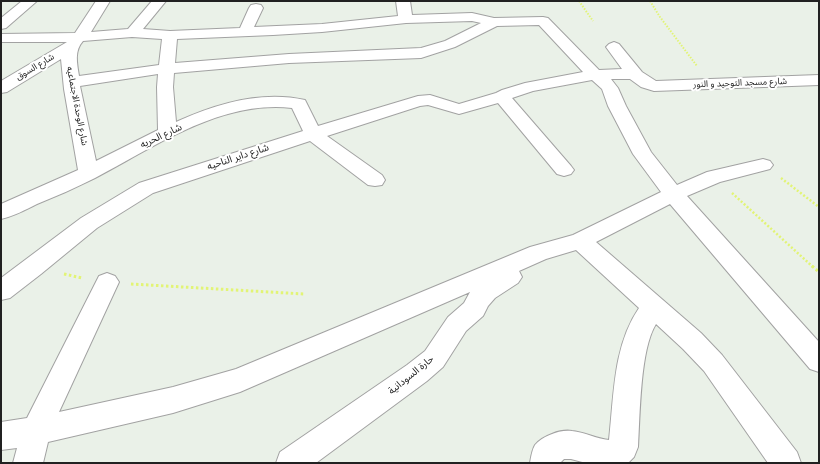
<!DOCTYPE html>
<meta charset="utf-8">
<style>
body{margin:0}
#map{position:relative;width:820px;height:464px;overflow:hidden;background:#eaf1e8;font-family:Figtree,sans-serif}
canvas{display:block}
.frame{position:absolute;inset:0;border:2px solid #212121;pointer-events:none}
</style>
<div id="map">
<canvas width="820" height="464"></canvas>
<div class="frame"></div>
</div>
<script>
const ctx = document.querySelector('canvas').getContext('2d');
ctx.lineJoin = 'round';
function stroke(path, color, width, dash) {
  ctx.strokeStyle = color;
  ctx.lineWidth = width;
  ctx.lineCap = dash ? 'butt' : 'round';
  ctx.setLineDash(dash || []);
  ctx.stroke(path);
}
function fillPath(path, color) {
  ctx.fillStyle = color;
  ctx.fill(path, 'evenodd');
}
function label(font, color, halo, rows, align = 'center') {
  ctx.font = font + ' Figtree,"Noto Sans Arabic",sans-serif';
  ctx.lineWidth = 4;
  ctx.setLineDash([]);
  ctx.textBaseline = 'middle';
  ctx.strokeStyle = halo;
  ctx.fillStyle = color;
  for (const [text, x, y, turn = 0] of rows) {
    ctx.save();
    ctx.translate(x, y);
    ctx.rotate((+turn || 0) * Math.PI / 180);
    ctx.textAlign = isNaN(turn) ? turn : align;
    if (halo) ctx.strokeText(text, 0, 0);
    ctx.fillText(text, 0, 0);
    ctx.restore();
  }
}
const pathFar2 = new Path2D(`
 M579,1L593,21
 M650,1L660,17L697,66`);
const pathFar1 = new Path2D(`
 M781,178L819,207
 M732,193L813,267`);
const path = new Path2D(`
 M812,266L819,272
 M64,274L82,278
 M131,284L304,294`);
const minor = new Path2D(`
 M22,1H37L6,28L1,29V18Z
 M96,1H110L91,32L128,29L152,1H166L143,29L170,31L240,28L249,8L251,5L256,4L261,5L263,8L254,27L322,24L398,16L396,1H410L412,15L472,13L494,18L543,17L548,18L599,70L622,69L606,47L609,44L614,42L619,44L642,72L656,81L819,75V85L654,91L641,87L630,79H611L618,88L626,106L651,152L677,185L707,172L763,159L770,161L773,165L770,169L720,182L687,196L819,342V372L810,369L670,204L596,242L701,333L722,355L797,452L801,463H768L704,371L683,349L656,324C640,349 640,415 638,447L634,457L628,463H586L571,459H564L560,463H530C531,457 532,450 535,445C542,436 561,429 572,431C585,432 596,439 609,440C614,396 613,346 639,308L576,250L546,259L519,271L522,277L518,283L495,298L488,306L483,316L466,331L443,367L427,381L316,463H276L280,452L407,365L425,351L448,317L464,303L470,292L240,392L173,413L48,442L43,463H13L17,448L1,450V422L27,418L99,276L107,273L115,276L119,282L59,412L173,387L236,369L530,247L573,235L661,192L633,154L608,106L602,89L592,80L533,91L512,98L571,166L574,170L571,174L564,176L557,174L498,103L459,114L428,105L420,106L327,136L382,175L385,180L382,185L375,186L368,185L310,141L153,193L97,228L41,274L10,298L1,300V278L81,218L139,183L303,131L292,108C221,100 156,146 95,178C77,187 57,196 37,204C25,210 14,216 1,219V204L78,170L64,89L61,59L7,92L1,93V81L67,42H1V34L75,33ZM472,21L481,23L445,41L421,48L289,54L175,63L177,39L273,35L322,32L406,23ZM539,25L583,72L525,83L502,90L496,93L459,104L430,95L418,96L318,126L305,100C262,90 215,104 176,122L173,87L174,73L289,63L421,58L455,47L497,26ZM132,37L162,39L159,65L79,76C77,63 74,51 83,41ZM158,74L157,87L158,130L96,161L80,86Z`);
const farStreetnames = [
 ["شارع السوق",35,67,-31],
 ["شارع مسجد التوحيد و النور",740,83,-2],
 ["شارع الوحدة الاجتماعيه",77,106,79]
];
const streetNames = [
 ["شارع الحريه",161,136,-25],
 ["شارع داير الناحيه",238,157,-18],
 ["حارة السودانية",411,375,-39]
];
stroke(minor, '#a2a2a2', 2);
stroke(pathFar2, '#e2f475', 2, [1.5, 1.5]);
stroke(pathFar1, '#e2f475', 2.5, [2, 2]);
stroke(path, '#e2f475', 3, [2.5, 2.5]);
fillPath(minor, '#fff');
label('9px', '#212121', '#fff', farStreetnames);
label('10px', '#212121', '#fff', streetNames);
</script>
